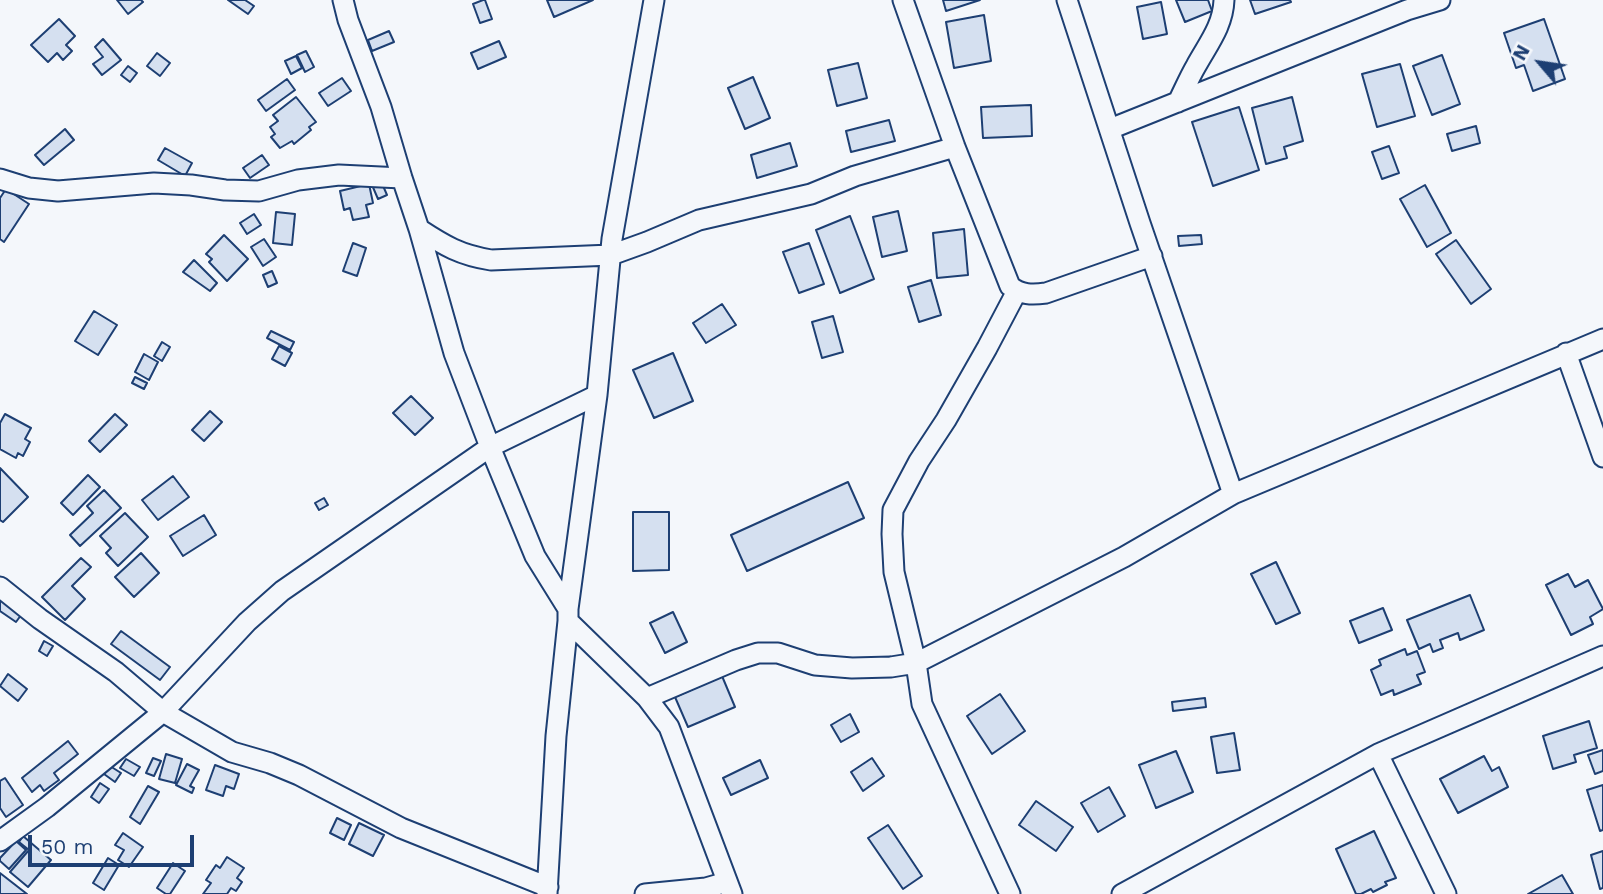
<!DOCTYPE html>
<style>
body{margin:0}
#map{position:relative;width:1603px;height:894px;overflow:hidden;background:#f4f7fb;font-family:"Work Sans",sans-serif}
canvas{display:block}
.north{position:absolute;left:1505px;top:28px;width:70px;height:70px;-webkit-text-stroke:5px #f4f7fb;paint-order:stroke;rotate:299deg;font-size:19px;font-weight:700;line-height:28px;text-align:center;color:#1d3f73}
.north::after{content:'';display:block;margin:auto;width:24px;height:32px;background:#1d3f73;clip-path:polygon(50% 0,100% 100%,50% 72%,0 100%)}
.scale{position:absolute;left:28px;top:835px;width:166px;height:32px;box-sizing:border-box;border:4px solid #1d3f73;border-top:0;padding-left:9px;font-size:21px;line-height:24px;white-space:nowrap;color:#1d3f73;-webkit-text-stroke:5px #f4f7fb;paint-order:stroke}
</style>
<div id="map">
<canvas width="1603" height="894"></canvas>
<div class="north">N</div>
<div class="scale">50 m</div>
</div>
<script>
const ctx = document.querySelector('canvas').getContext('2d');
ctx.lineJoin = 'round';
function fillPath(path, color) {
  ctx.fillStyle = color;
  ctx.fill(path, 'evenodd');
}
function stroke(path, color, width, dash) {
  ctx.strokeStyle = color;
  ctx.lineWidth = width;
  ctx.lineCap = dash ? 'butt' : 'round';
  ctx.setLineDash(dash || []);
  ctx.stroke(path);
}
const building = new Path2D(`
 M117,0H141L143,2L128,14Z
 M228,0H245L254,6L248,14Z
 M483,0H485L492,19L480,23L473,4Z
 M547,0H593L554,17Z
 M943,0H980L946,11Z
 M1176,0H1208L1212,11L1185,22Z
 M1250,0H1290L1291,2L1255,14Z
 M1161,2L1167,34L1143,39L1137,7Z
 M984,15L991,61L954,68L946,22Z
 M59,19L75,36L66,45L72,51L63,60L57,53L48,62L31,45Z
 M1544,19L1565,79L1533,91L1524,65L1516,68L1504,33Z
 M389,31L394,42L372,51L368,40Z
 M103,39L121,60L102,75L93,64L103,57L95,47Z
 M499,41L506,57L478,69L471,53Z
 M306,51L314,67L305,72L297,55Z
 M157,53L170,63L160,76L147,66Z
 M1442,55L1460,104L1432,115L1413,66Z
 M296,56L302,68L291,74L285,61Z
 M858,63L867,98L837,106L828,70Z
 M1400,64L1415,116L1377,127L1362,74Z
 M128,66L137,73L130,82L121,75Z
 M753,77L770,118L745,129L728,88Z
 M342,78L351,91L328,106L319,93Z
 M287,79L295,90L266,111L258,100Z
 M296,97L316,122L309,127L311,130L294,144L292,141L280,148L271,137L275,134L270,127L278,121L273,115Z
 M1292,97L1303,141L1284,147L1287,158L1266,164L1252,108Z
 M1031,105L1032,136L983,138L981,107Z
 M1239,107L1259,170L1213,186L1192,122Z
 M889,120L895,141L851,152L846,131Z
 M1476,126L1480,143L1452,151L1447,134Z
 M65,129L74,140L44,165L35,155Z
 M790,143L797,166L757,178L751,155Z
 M1389,146L1399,173L1382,179L1372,152Z
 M165,148L192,163L185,176L158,160Z
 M262,155L269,165L250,178L243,168Z
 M381,181L387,195L378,199L372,185Z
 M369,184L373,203L366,205L369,217L353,220L350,208L344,210L340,191Z
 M1425,185L1451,233L1427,247L1400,199Z
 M6,189L29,204L4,242L0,239V198Z
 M898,211L907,251L882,257L873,217Z
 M276,212L295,214L292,245L273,243Z
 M254,214L261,225L247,234L240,223Z
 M850,216L874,279L840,293L816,230Z
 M964,229L968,275L937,278L933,233Z
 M224,235L248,259L227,281L209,262L212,259L206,254Z
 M1201,235L1202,244L1179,246L1178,236Z
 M264,239L276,257L263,266L251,247Z
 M1456,240L1491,289L1471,304L1436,254Z
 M353,243L366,248L357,276L343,271Z
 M809,243L824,284L799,293L783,252Z
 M194,260L217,283L210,291L183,272Z
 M272,271L277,283L268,287L263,275Z
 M931,280L941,315L919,322L908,287Z
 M722,304L736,325L706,343L693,323Z
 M94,311L117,325L98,355L75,341Z
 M833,316L843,352L822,358L812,322Z
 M271,331L294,342L290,350L267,338Z
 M162,342L170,347L162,361L154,356Z
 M279,346L292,353L285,366L272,359Z
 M673,353L693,401L654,418L633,370Z
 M144,354L158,362L149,380L135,372Z
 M135,377L147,383L144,389L132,383Z
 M411,396L433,418L415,435L393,413Z
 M210,411L222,422L204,441L192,430Z
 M5,414L31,428L25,439L30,442L23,456L18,453L16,458L0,449V423Z
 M115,414L127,425L100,452L89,441Z
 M0,468L28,497L3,522L0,520Z
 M88,475L100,487L73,515L61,503Z
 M173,476L189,497L158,520L142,500Z
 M848,482L864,518L747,571L731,535Z
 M104,490L121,508L80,546L70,535L93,513L87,506Z
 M324,498L328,505L319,510L315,503Z
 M633,512H669V570L633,571Z
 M125,513L148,537L118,566L106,553L111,548L100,536Z
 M204,515L216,535L183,556L170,536Z
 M141,553L159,573L134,597L115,577Z
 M81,558L91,567L72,586L85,599L65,620L42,597Z
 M1276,562L1300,613L1276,624L1251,574Z
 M1568,574L1575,587L1588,580L1603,609L1590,617L1593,624L1571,635L1546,585Z
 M1470,595L1484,630L1460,640L1458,633L1440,640L1443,648L1433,652L1430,644L1419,649L1407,620Z
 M3,596L24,611L16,622L0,611V600Z
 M1383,608L1392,630L1359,643L1350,621Z
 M673,612L687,642L665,653L650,623Z
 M121,631L170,667L160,680L111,644Z
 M44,641L53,646L47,656L39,651Z
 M1405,649L1407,655L1417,651L1425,672L1417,675L1421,684L1394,695L1393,690L1381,695L1371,670L1381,665L1379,660Z
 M8,674L27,689L18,701L0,686Z
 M722,676L735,707L688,727L675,697Z
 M1000,694L1025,731L992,754L967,716Z
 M1205,698L1206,707L1173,711L1172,702Z
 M850,714L859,732L841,742L831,725Z
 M1589,721L1597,748L1574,755L1576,762L1553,769L1543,736Z
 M1234,733L1240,770L1217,773L1211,737Z
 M68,741L78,754L54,773L59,780L44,791L40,785L32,792L22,778Z
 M1603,750V771L1595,774L1588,755Z
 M1176,751L1193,792L1156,808L1139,765Z
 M166,754L182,759L175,783L159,779Z
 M1484,756L1492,771L1499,767L1508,787L1458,813L1440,779Z
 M153,758L161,761L154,776L146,773Z
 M872,758L884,776L863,791L851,772Z
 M126,759L140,767L134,776L120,768Z
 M760,760L768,778L731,795L723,778Z
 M187,764L199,770L190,786L194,788L192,793L176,785Z
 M215,765L239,774L234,789L226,786L223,796L206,790Z
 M110,766L121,773L115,782L104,774Z
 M5,778L23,805L6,817L0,808V781Z
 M100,783L109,789L99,803L91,797Z
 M1603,785V830L1600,831L1587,790Z
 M148,786L159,792L140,824L130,817Z
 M1109,787L1125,816L1098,832L1081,803Z
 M1036,801L1073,827L1056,851L1019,825Z
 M337,818L351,825L344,840L330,833Z
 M359,823L384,835L373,856L349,844Z
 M888,825L922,876L903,889L868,838Z
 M1374,831L1396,878L1385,882L1387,885L1373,892L1371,889L1361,894H1356L1336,849Z
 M123,833L143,847L129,867L118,860L124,850L115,845Z
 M23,836L51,860L28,887L10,872L29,850L19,842Z
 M16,841L26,850L9,869L0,861V858Z
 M1603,851V888L1600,889L1591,855Z
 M227,857L244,868L237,878L242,882L236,891L231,888L227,894H203L211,883L206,880L216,865L220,868Z
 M108,858L119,865L104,890L93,883Z
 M173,863L185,871L170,894H166L157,888Z
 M0,873L27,894H0Z
 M1562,875L1573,894H1528Z`);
const minor = new Path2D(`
 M343,0L348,20L381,107L402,178L419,229L454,353L490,447L535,556L568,609
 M654,0L612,239L597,395L568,609V621L647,698L669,727L732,894
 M903,0L955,147L1010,286C1021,295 1032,295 1046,293L1152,256
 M1067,0L1140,223L1233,494
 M1178,102C1184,90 1189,78 1196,66C1208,44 1223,26 1224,0
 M1110,129L1407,10L1440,0
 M0,179L29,188L58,191L154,183L191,185L225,190L259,191L298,180L339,175L402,178
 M419,229C445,246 460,255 491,260L611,255L647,242L699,220L811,194L855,176L955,147
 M1566,353L1603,457
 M0,587L40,619L116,672L163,712L232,752L270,763L299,775L401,828L548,887
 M647,698L736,660L758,653H778L815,665L852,668L891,667L916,663L1124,557L1233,494L1603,339
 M1378,754L1446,894
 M0,841L47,807L163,712L247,622L282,591L490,447L597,395
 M547,894L556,736L568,621
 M645,894L706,888L727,882
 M1010,894L922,704L916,663L894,572L892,534L893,510L919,461L946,420L987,348L1017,291
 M1122,894L1378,754L1603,656`);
fillPath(building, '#d5e0f0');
stroke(building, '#1d3f73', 2);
stroke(minor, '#1d3f73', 23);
stroke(minor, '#f4f7fb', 19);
</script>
